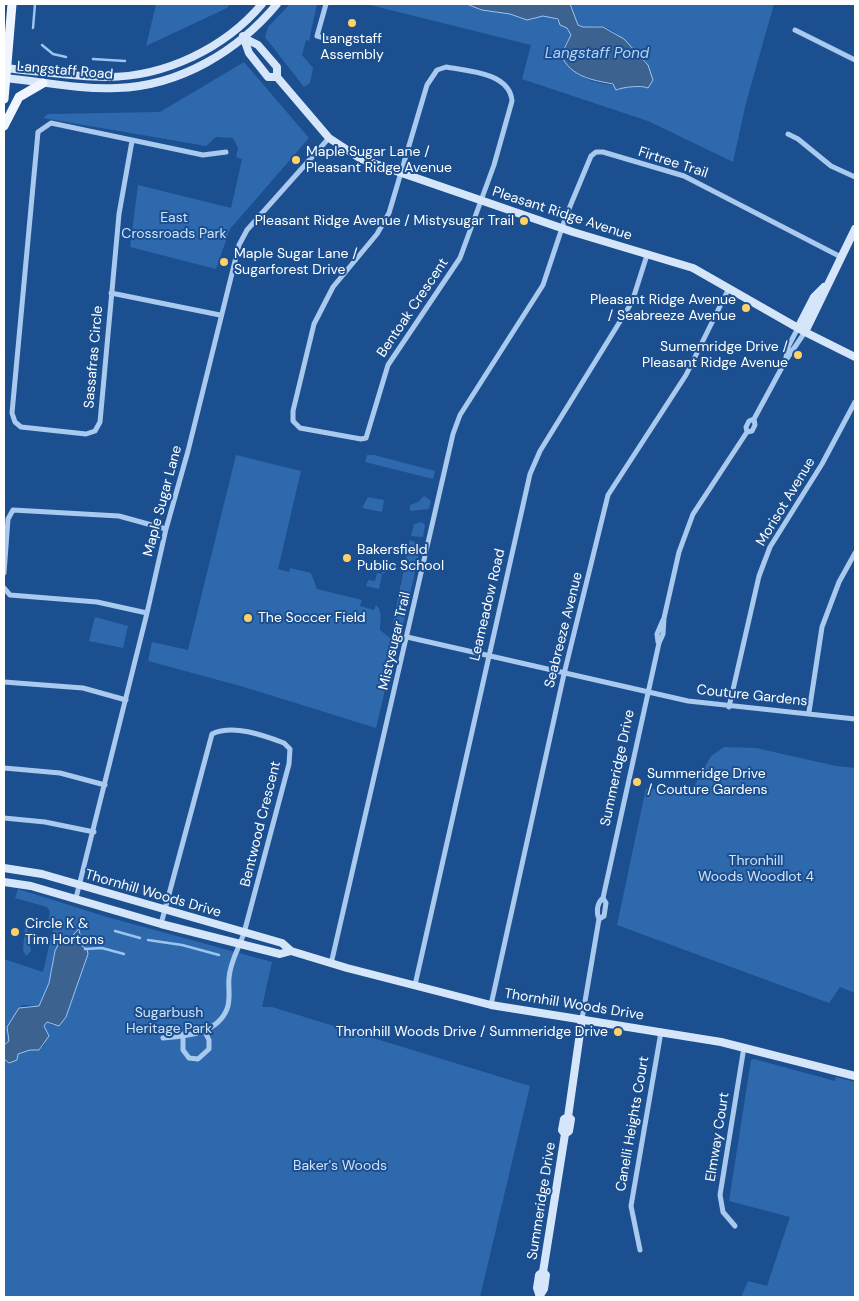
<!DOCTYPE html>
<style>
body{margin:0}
#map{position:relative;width:859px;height:1301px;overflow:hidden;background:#1b4f8f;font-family:"DM Sans",sans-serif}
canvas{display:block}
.frame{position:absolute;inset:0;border:5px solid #fff;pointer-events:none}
</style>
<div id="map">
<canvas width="859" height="1301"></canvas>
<div class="frame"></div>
</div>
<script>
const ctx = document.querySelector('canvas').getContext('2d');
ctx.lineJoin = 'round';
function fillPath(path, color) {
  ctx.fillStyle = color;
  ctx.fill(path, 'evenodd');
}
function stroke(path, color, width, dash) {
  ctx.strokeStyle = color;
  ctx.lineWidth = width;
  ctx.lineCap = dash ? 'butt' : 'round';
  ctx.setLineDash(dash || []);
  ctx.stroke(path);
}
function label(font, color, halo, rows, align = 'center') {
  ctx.font = font + ' "DM Sans",sans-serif';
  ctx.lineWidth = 4;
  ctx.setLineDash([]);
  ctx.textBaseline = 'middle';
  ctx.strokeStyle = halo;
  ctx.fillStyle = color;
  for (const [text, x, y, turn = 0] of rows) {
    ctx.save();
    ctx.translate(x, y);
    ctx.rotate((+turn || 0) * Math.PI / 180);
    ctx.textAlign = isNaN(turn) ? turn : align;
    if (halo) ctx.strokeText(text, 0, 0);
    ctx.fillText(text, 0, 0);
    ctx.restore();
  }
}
const green = new Path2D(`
 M156,4H230L227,8L146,46Z
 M290,4H317L309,41L306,40L302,55L313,68L310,83L304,87L265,37L268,27Z
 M366,4H467L482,10L510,14L527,20L543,16L553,17L567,28L571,35L563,49C569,58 576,69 584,77C593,85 632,88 644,86L645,60C630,50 622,34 605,27C596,24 586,29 578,25L570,4H774L746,103L733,162L648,121L522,79L531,45Z
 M244,62L309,138L230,229L216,269L130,247L138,185L231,208L242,159L236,157L238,148L233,138L216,137L206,146L43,118L48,114L160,112Z
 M236,455L301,471L278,569L289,572L290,568L311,573L317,589L362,600L360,606L374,610L376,605C383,611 380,621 380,630L396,643L376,728L244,687L148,661L152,642L188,650Z
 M367,455H374L435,471L433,479L365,462Z
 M424,496L431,501L429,509L410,511V505L418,502Z
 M368,497L384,500L382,512L362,508Z
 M422,522L425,525L423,537L411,536L414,524Z
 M410,540L421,545L402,630L394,627L393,622Z
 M385,563L391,564L389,571L382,574L379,589L366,586L368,580L375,581L377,573L382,574Z
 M95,617L128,626L123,648L89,641Z
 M724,747L756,748L836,766L855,768V993L840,987L829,1003L617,925L646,788L690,794L711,756Z
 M18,889L107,917L272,962L262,1007H272L530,1086L480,1297H4V959L43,972L54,924L48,922L50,912L47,907L15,898ZM78,930L82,946L87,949L81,973L78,976L79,982L54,1026L47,1022L43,1026L45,1044L40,1050H30L18,1054L17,1060L10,1037L19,1008L23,1005L39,1006L49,983L55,951Z
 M25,927H27L31,951L26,956L23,950Z
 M754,1059L835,1081L836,1077L855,1082V1297H741L748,1281L767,1286L790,1217L729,1201L751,1060Z`);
const water = new Path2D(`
 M467,4H570L578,25L583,27H603L624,39L648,65L653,80L648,88C642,85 623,87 616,90L613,84C592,80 571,77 561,55L571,35L567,28L560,25L558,19L543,16L527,20L510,14L482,10Z
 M79,929L82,946L87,949L88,954L66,1017L59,1026L47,1022L44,1026L49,1036L39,1050H30L18,1054L17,1060L9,1063L4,1059V1045L9,1041L7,1027L19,1008L39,1006L49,983L55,951L61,939L72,936Z`);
const stream = new Path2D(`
 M33,28L35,4
 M42,45L53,54L66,57
 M93,59L125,61
 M115,931L140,938
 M148,940L182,945L219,955
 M85,949L102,948L124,954`);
const street = new Path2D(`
 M326,4L317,36L335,41
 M795,30L855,60
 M446,67C469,71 510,73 512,101L494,165L460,258L388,365L366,438L361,439L300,428L293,421V411L314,324L333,287L377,234L389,213L427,85L437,70Z
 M788,134L798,139L831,166L855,177
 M132,141L119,214L100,422L95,431L86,434L21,427L15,422L12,413L38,132L51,123L203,155L226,152
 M111,293L220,315
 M786,357L789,345L798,328
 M747,432L746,427L749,421L754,419
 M4,573L8,519L13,510L119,516L166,529
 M4,588L10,595L97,602L147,613
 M407,637L688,701L855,719
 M658,642L657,634L663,620
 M4,682L83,688L126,700
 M729,707L759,576L770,547L822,464L855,402
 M809,712L822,627L839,582L855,553
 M4,768L60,773L105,785
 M4,818L45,822L94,832
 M76,898L147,613L166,529L188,451L239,245L247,230L329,138
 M599,919L604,916L606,903L603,898
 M161,924L212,734C233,724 263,735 284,743L290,749L289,764L244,933C239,948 230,962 229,978C228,988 231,999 227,1009C217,1034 186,1036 163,1038
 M331,964L453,434L460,415L543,285L566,216L591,156L596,152H603L684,176L841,257
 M415,985L530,474L540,451L632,302L647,255
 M491,1005L564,674L608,495L686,375L729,288
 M582,1019L599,919C596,912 597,903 603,898L659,643L663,634L664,618L679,552L693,514L747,432L752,431L755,425L754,419L786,360L805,332
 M183,1034V1050L189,1058L198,1059L209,1049V1040L205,1032
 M735,1226L723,1212L720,1195L744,1047
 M640,1250L631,1206L661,1032`);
const secondary = new Path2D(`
 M243,36L249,53L268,77H277
 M244,38L258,45L277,67V77L329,138L361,159L573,232L693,268L805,332L855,357
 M4,68C38,71 73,77 107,77C165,77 225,48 262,4
 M4,78C41,81 79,90 117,88C180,86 238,51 277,4
 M798,328L814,297L824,287
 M805,332L855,229
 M4,868L42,874L282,943L291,951L347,968L491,1005L721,1042L855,1076
 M4,882L31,886L161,924L280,954L291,951
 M565,1134L562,1130L564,1119L568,1117
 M539,1294L537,1288L539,1275L543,1272
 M539,1297L544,1289L546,1275L543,1272L565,1134L569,1131L571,1119L568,1117L582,1019`);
const primary = new Path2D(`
 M4,99L12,4
 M4,126L19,97L43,83`);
const markers = [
 [352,23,5,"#ffd166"],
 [296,160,5,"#ffd166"],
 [524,221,5,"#ffd166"],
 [224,262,5,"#ffd166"],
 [746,308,5,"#ffd166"],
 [798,355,5,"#ffd166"],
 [347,558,5,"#ffd166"],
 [248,618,5,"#ffd166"],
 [637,782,5,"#ffd166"],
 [15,932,5,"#ffd166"],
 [618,1032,5,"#ffd166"]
];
const poiNames = [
 ["Langstaff",352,39,"center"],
 ["Assembly",352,55,"center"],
 ["Maple Sugar Lane /",306,152],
 ["Pleasant Ridge Avenue",306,168],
 ["Pleasant Ridge Avenue / Mistysugar Trail",514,221,"right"],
 ["Maple Sugar Lane /",234,254],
 ["Sugarforest Drive",234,270],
 ["Pleasant Ridge Avenue",736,300,"right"],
 ["/ Seabreeze Avenue",736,316,"right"],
 ["Sumemridge Drive /",788,347,"right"],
 ["Pleasant Ridge Avenue",788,363,"right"],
 ["Bakersfield",357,550],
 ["Public School",357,566],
 ["The Soccer Field",258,618],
 ["Summeridge Drive",647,774],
 ["/ Couture Gardens",647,790],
 ["Circle K &",25,924],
 ["Tim Hortons",25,940],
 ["Thronhill Woods Drive / Summeridge Drive",608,1032,"right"]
];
const streetNames = [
 ["Langstaff Road",65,71,5],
 ["Firtree Trail",673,163,18],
 ["Pleasant Ridge Avenue",562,214,18],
 ["Bentoak Crescent",413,308,-56],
 ["Sassafras Circle",94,357,-85],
 ["Maple Sugar Lane",163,501,-75],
 ["Morisot Avenue",786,502,-59],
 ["Leameadow Road",488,605,-77],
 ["Seabreeze Avenue",564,630,-76],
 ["Mistysugar Trail",395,641,-77],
 ["Couture Gardens",752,696,6],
 ["Summeridge Drive",618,768,-78],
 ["Bentwood Crescent",261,824,-76],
 ["Thornhill Woods Drive",153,894,16],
 ["Thornhill Woods Drive",574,1005,9],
 ["Canelli Heights Court",633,1124,-80],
 ["Elmway Court",718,1137,-81],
 ["Summeridge Drive",542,1201,-81]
];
const parkNames = [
 ["East",174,218],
 ["Crossroads Park",174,234],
 ["Thronhill",756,861],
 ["Woods Woodlot 4",756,877],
 ["Sugarbush",169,1013],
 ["Heritage Park",169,1029],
 ["Baker's Woods",340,1166]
];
const waterNames = [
 ["Langstaff Pond",597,54]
];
fillPath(green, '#2e69ad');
fillPath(water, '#3c6290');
stroke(water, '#9cc4f0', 1);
stroke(stream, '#9cc4f0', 2.5);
stroke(street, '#a9c9ee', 5);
stroke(secondary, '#d6e6fa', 8);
stroke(primary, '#f0f6ff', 9);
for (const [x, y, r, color] of markers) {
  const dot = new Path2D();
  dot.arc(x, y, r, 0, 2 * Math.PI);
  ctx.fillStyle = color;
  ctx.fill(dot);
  stroke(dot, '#1b4f8f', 2);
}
label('14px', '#fff', '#1b4f8f', poiNames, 'left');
label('14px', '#fff', '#1b4f8f', streetNames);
label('14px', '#cfe3fa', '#1b4f8f', parkNames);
label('italic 15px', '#b5d3f5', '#1b4f8f', waterNames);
</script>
